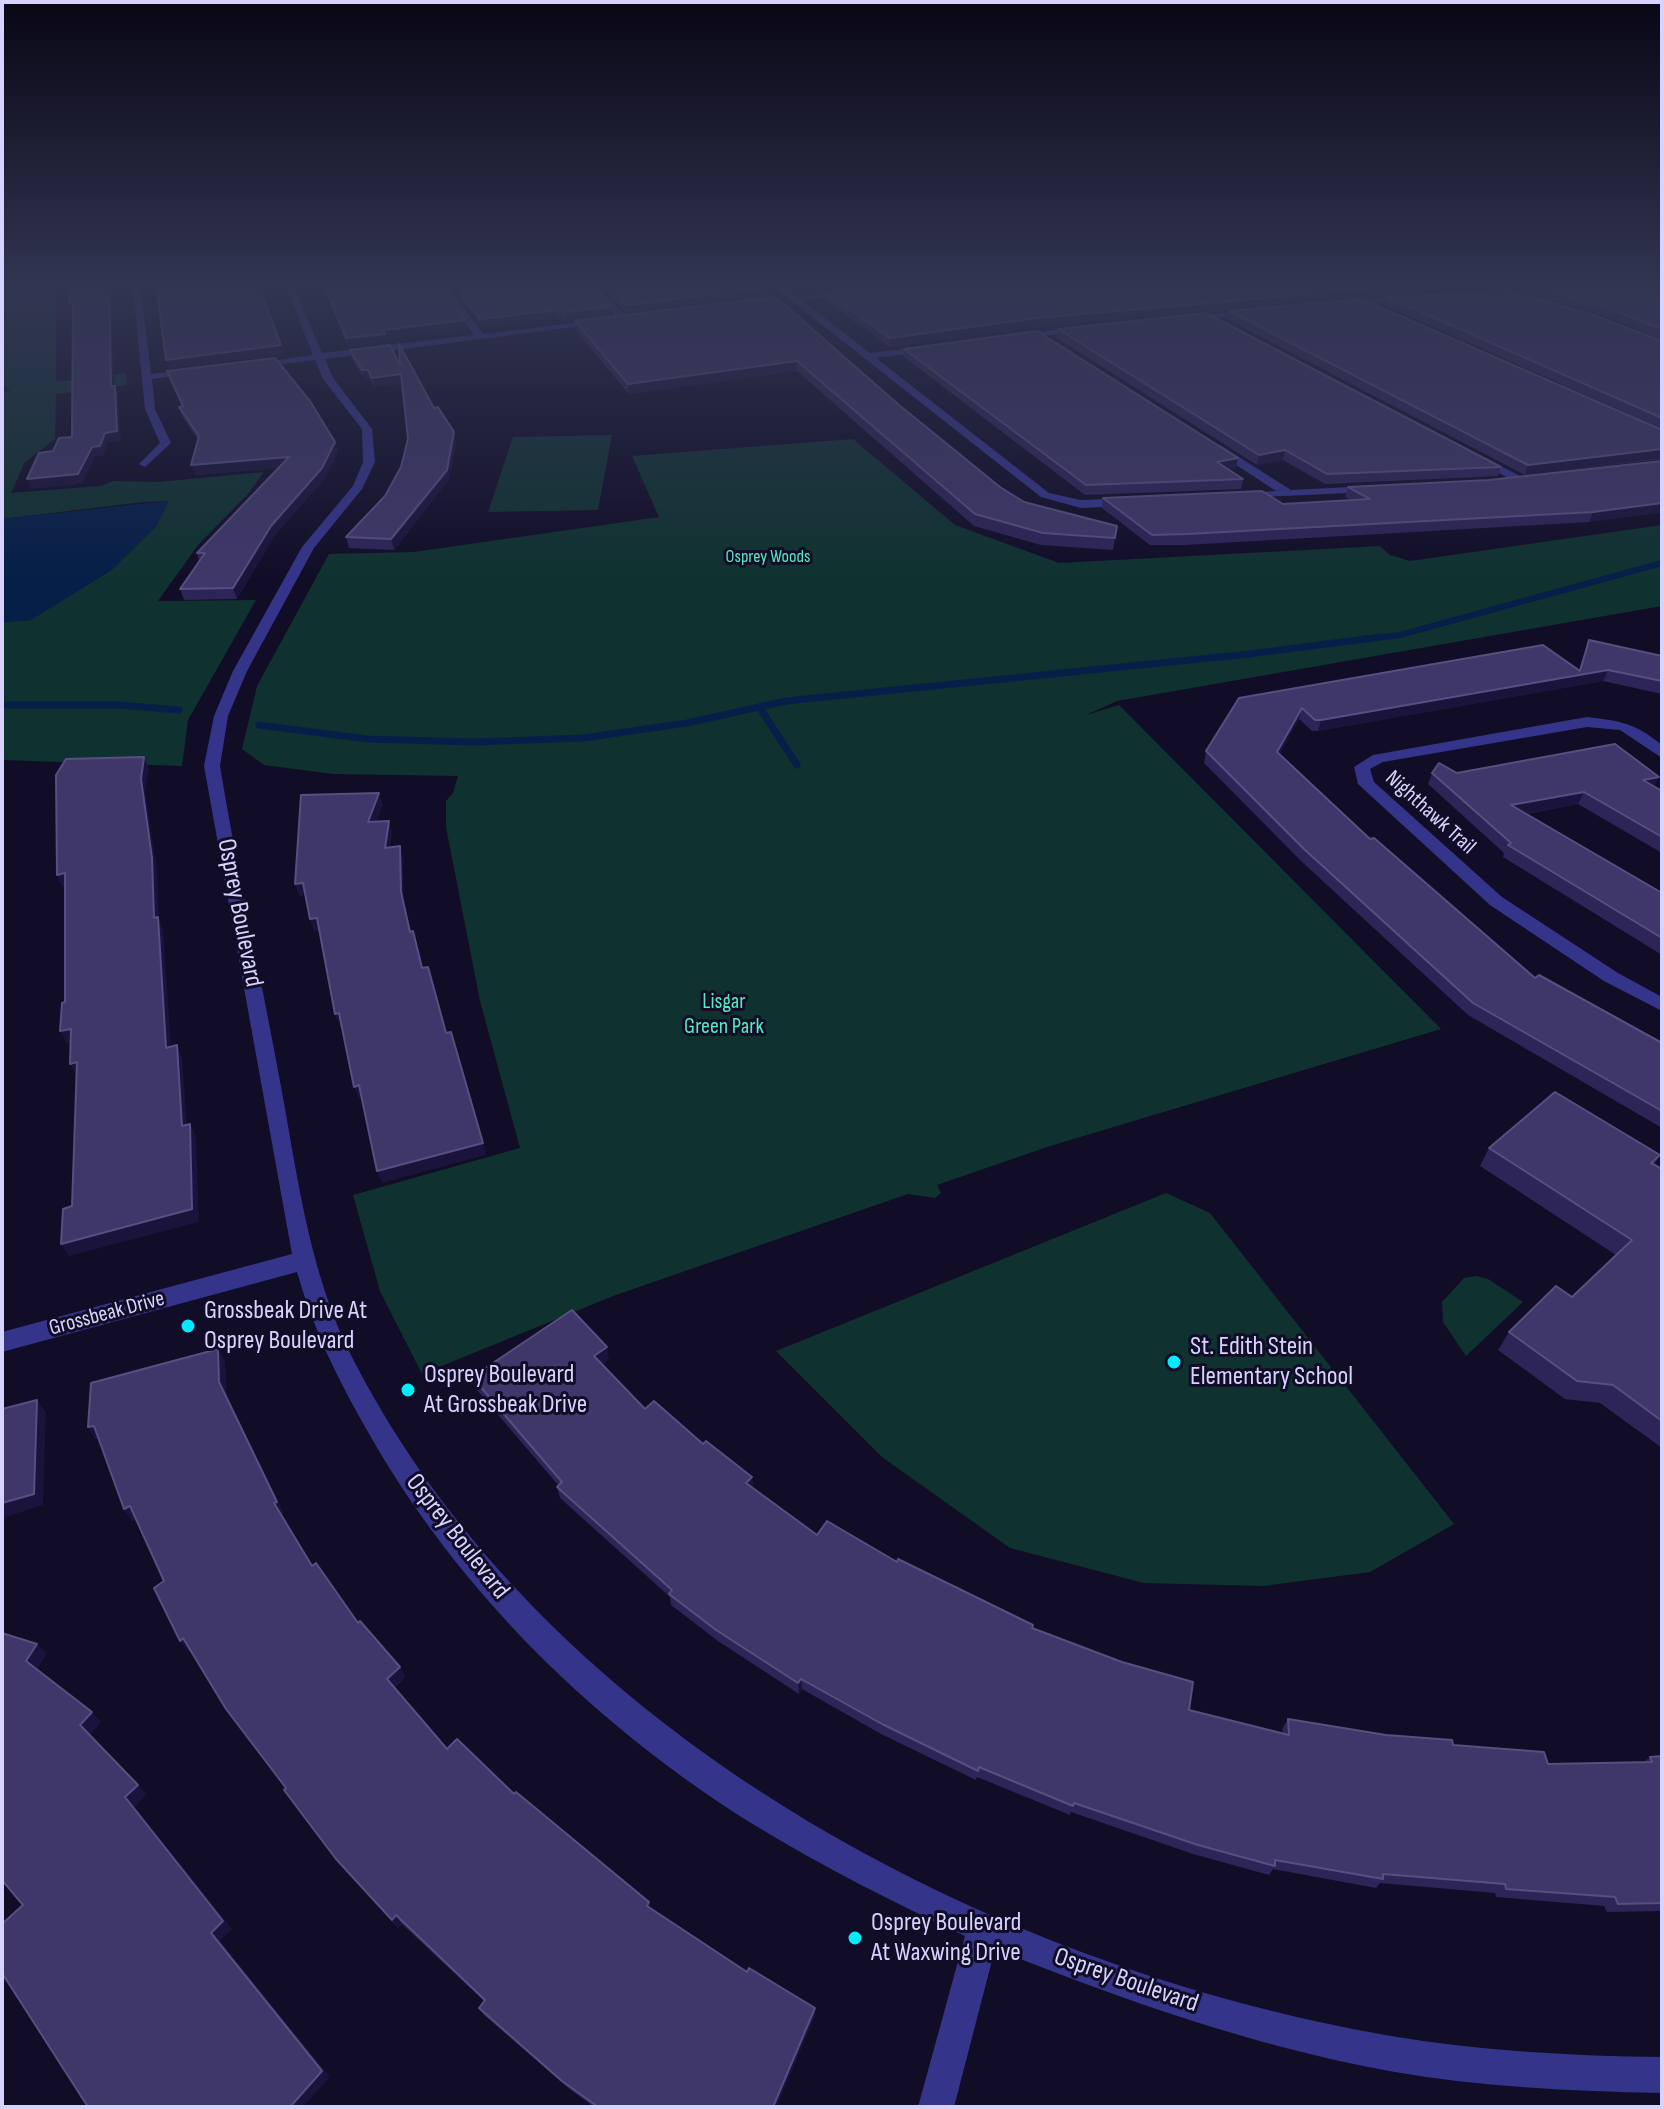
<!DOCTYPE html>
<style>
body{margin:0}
#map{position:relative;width:1664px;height:2109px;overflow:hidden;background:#110d27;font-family:"Sofia Sans Condensed",sans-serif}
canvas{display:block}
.frame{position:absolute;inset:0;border:4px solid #d7d3ff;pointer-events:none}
</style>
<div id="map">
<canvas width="1664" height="2109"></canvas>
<div class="frame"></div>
</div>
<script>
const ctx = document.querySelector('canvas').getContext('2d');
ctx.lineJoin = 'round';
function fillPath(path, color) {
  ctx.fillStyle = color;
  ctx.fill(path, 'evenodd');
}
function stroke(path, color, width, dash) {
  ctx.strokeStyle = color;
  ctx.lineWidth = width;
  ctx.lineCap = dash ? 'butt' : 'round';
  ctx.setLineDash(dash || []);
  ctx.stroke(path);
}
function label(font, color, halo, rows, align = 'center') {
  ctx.font = font + ' "Sofia Sans Condensed",sans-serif';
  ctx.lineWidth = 6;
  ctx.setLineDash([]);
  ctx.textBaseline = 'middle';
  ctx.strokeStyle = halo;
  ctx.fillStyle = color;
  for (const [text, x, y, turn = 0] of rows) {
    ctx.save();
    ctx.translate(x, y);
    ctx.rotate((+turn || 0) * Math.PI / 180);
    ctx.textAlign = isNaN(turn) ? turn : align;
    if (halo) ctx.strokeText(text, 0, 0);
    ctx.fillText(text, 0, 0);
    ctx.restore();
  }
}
const green = new Path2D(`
 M3,289H56V382L126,373L127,385L56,394L55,439L25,462L11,493L101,486L113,481L158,482L264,472L248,494L198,545L158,601L256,600L188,720L182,766L2,760V622L31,620L169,501L143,502L2,519V392L10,391L2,384V318L7,316L2,302Z
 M612,435L598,510L488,512L513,437Z
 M853,439L955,525L1059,563L1380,546L1390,555L1410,561L1662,525V606L1117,701L1086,715L1119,705L1441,1029L1050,1146L937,1185L941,1193L935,1198L908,1194L613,1296L422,1374L380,1291L353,1195L520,1148L480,1001L446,827V801L453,793L458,776L333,774L264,765L242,749L257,686L329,554L414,552L659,517L632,456Z
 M1166,1193L1210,1213L1454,1524L1370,1572L1263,1586L1144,1583L1010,1548L882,1457L776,1351Z
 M1476,1276L1488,1279L1523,1302L1466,1356L1443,1322L1442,1302L1464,1278Z`);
const water = new Path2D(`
 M169,501L156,527L112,570L31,620L2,622V519Z`);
const streamFar1 = new Path2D(`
 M1365,639L1400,635L1662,563`);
const stream = new Path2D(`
 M2,705H119L179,710
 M760,708L797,765
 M259,725L367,739L474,742L583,738L687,723L786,701L1249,654L1381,637`);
const minor = new Path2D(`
 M133,289H141L151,374L195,369L200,372L152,379L155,409L171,443L145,467L139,464L160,443L145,409Z
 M287,289H295L322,353L474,335L442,289H450L483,334L600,320L605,323L325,359L333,378L372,429L375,462L362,489L314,548L247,671L228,716L220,766C237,870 260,972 279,1076C297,1170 308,1272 353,1359C545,1734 988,1966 1391,2036C1481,2051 1571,2056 1662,2057V2093C1571,2091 1479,2087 1389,2071C1253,2046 1123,2000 995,1949L954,2107H918L965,1936C893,1902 823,1867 756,1826C598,1728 459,1593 368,1432C338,1380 313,1329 297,1272L2,1352V1332L292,1254L204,766L214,716L233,671L302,547L353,486L363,462L362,429L323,379L315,360L250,368L245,365L313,355Z
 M591,289H600L627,318V322H621Z
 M778,289H787L797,297L889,289L803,301L870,353L931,346L928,351L876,358L1049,493L1081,500L1128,498L1134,502L1128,506L1081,508L1041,497L793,302H787L788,298Z
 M1414,294L1417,299L1342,306L1338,303Z
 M1254,309L1257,314L1187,321L1183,318Z
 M1083,326L1086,331L1016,339L1011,336Z
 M1212,445H1220L1291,490L1371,486L1377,489L1371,492L1239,498V494L1243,493L1276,491L1212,449Z
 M1477,454L1526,479L1528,481L1518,483L1473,459L1471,457Z
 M1587,717C1621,721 1635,723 1662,745V758L1620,730L1587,727L1383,762L1370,769L1374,782L1502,897L1618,973L1662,997V1011L1604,981L1490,905L1358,784L1354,767L1373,755Z`);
const wall = new Path2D(`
 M323,289H443L465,320L466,329L386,339L387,342L348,347L333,309Z
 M454,289H593L611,316L567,321L557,318L482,327Z
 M604,289H765L766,298L627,314Z
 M809,289H1458L1037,327L890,347L826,301V293L841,290L814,292Z
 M1514,289H1662V339L1596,313Z
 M776,297L899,405L1000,487L1024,502L1117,526L1113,550L1041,545L974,526L797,371L629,394L576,331L575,321Z
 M1387,297L1662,341V429L1384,305Z
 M1229,311L1662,430V459L1525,475L1227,319Z
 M1058,329L1501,467L1498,476L1325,484L1283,460L1257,465L1057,338Z
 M904,349L1238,458L1236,468L1229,469L1243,479L1241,489L1085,495L904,357Z
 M350,350L400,365L434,408L456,442L449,479L394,550L349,548L346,537L385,496L401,467L408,439L402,383L374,387L370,379H364L352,359Z
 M167,371L335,442L338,451L325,478L274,536L237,599L184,600L180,589L199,561L197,553L278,468L195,475L198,440L182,416L179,407L182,406Z
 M1662,461L1589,522L1185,545H1150L1102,508L1103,498L1283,504L1352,500L1345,497L1348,487L1489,480Z
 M1589,640L1662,656V694L1603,681L1318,731H1312L1299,719L1279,755L1370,839L1535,978L1662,1043V1128L1468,1015L1301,861L1204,763L1206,751L1239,698L1579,670Z
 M1432,773L1654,786L1662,791V853L1578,804L1526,814L1662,893V955L1503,857L1504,853L1428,784Z
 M1489,1148L1660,1155L1654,1165L1662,1169V1448L1600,1403L1565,1399L1498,1350L1509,1332L1572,1297L1616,1255L1480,1166Z
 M609,1359L602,1364L645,1409L703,1444L752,1477L753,1488L817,1535L897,1562L1032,1628L1189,1710L1283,1734L1282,1729L1288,1719L1453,1745L1548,1764L1644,1762L1650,1757L1662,1756V1911L1607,1912L1604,1906L1496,1897L1495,1893L1380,1883L1376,1888L1273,1869L1269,1875L1193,1854L1071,1812L1070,1815L977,1777L976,1780L881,1734L802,1689L799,1694L718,1641L671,1605L670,1597L560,1498L557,1487L558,1485L476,1389L472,1377Z
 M225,1361L226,1394L283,1513L281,1515L312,1566L358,1623L400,1667L405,1677L394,1688L447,1749L514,1794L651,1908L747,1972L815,2015L776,2107H594L567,2087L484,2015L479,2008L484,2001L402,1924L398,1928L343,1867L284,1790L286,1788L190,1650L188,1651L164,1581L136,1519L132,1521L124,1509L98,1439H96L88,1427Z`);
const shadedWall = new Path2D(`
 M109,289H112L114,396L111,386Z
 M765,289L766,298L627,314L626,305Z
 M814,289H861L814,292Z
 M1369,289H1458L1037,327L890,347V338L1037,318Z
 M610,307L611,316L567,321L566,312Z
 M556,310L557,318L482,327L480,319Z
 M465,320L466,329L386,339L387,342L348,347L346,338L383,330Z
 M281,345L283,354L169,369L166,360Z
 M797,361V371L629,394L628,384Z
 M362,370H368L370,379H364Z
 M401,374L403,383L374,387L372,378Z
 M115,386L118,395L121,441L108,442L103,456H95L82,484L31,489L27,479L78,474Z
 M454,432L456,442L449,479L394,550L391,539Z
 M335,442L338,451L325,478L274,536L237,599L233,588L271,526Z
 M1662,449V458L1525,475L1528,465Z
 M1285,450L1283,460L1257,465L1259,455Z
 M289,457L291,467L195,475L191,465Z
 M1238,458L1236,468L1215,472L1217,462Z
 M1662,503V513L1589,522L1593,512Z
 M1608,670L1603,681L1318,731L1321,720Z
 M1302,708L1299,719L1274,764L1277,752Z
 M144,757L149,769L145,791L157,870L159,919L163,929L172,1060L166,1048L141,779Z
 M1659,777L1653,789L1643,780Z
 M1584,792L1578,804L1506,817L1511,805Z
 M379,793L383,805L372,834L368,822Z
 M389,821L392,833L388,860L385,848Z
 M400,846L403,858L404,904L401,892Z
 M65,873L71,885L62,887L57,875Z
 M303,883L307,895L299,896L295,884Z
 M317,918L321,930L314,932L310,919Z
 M339,1013L344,1026L340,1027L335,1014Z
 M71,1029L77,1042L67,1044L60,1031Z
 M177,1045L182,1058L188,1138L182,1126Z
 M77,1062V1076L70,1064Z
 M359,1085L364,1098L359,1099L354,1087Z
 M190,1124L196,1136L199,1222L69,1256L61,1244Z
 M483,1143L486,1155L382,1183L377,1171Z
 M607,1347L609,1359L596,1368L594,1356Z
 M218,1349L225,1361L226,1394L283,1513L281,1515L274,1503L219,1382Z
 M37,1400L46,1412L43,1505L2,1518V1503Z
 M94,1426L102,1438L96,1439L88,1427Z
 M752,1477L753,1488L746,1483Z
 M130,1506L138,1518L132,1521L124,1509Z
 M183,1638L192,1649L188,1651L180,1641Z
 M37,1644L47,1654L36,1671L26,1661Z
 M400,1667L405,1677L392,1689L387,1679Z
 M801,1679L802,1689L799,1694L798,1683Z
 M92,1712L101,1722L90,1735L147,1794L135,1807L232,1929L220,1941L330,2077L303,2107H290L211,1933L80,1725Z
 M396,1915L402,1924L398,1928L392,1920Z
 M815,2008V2015L776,2107H773Z`);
const building = new Path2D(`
 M69,289H109L111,386H115L117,431L105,433L100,446L92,447L78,474L27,479L39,453L53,451L59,438L72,437L73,302H69Z
 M157,289H260L281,345L166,360Z
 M326,289H443L465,320L383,330L385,334L346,338Z
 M458,289H593L610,307L566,312L556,310L480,319Z
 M611,289H765L626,305Z
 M852,289H1369L1037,318L890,338L826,293Z
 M1545,289H1662V329L1599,305Z
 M1508,290L1591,314L1662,341V418L1387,297Z
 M776,297L899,405L1000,487L1024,502L1117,526L1115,538L1043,533L975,514L797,361L628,384L575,321Z
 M1362,299L1662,430V449L1528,465L1229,311Z
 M1206,313L1501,467L1327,474L1285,450L1259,455L1058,329Z
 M1037,331L1238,458L1217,462L1243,479L1086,485L904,349Z
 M399,344L434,408L438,407L454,432L447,470L391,539L346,537L385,496L401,467L408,439L401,374L372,378L368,370H362L350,350L390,345L400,365Z
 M275,358L310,401L335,442L322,468L271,526L233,588L180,589L205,553H197L289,457L191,465L199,436L179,407L183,406L167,371Z
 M1662,461V503L1593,512L1187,534L1152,535L1103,498L1262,491L1283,504L1370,499L1348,487L1489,480Z
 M1589,640L1662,656V681L1608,670L1321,720H1315L1302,708L1277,752L1370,839L1374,838L1535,978L1539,975L1662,1043V1111L1473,1003L1304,849L1206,751L1239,698L1543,645L1580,671Z
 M1615,744L1659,777L1643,780L1662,791V837L1584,792L1511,805L1662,893V938L1508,845L1511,843L1432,773L1439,763L1457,773Z
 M144,757L141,779L152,858L154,918L158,917L166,1048L177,1045L182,1126L190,1124L192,1209L61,1244L63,1209L72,1206L77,1062L70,1064L71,1029L60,1031L62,1003L65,1002V873L57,875L56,775L66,759Z
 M379,793L368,822L389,821L385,848L400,846L401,892L410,932L413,931L422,968L428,967L446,1033L451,1032L483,1143L377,1171L359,1085L354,1087L339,1013L335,1014L317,918L310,919L303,883L295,884L301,795Z
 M1555,1092L1660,1155L1651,1163L1662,1169V1421L1613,1385L1577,1381L1509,1332L1556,1286L1572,1297L1632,1240L1489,1148Z
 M572,1310L607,1347L594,1356L645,1409L654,1401L703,1444L706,1441L752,1477L746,1483L817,1535L827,1521L897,1562L898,1559L1033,1625L1032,1628L1122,1662L1193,1682L1189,1710L1289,1735L1288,1719L1386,1735L1452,1740L1453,1745L1544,1752L1548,1764L1652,1762L1650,1757L1662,1756V1903L1618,1904L1615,1897L1506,1889L1505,1884L1383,1874V1879L1275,1860V1866L1198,1845L1074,1803L1073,1806L979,1767L978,1771L882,1724L801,1679L798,1683L716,1630L669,1594L672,1590L557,1487L562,1482L472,1377Z
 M218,1349L219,1382L277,1502L274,1503L312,1566L316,1563L358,1623L360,1621L400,1667L387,1679L447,1749L457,1739L514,1794L516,1792L649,1902L647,1906L747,1972L749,1968L815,2008L773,2107H598L562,2081L479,2008L485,2000L396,1915L392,1920L336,1859L284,1790L286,1788L226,1709L183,1638L180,1641L154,1588L164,1581L130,1506L124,1509L94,1426L88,1427L91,1383Z
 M37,1400L34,1494L2,1503V1409Z
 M2,1633L37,1644L26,1661L92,1712L80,1725L138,1785L125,1797L223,1921L211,1933L322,2071L290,2107H88L2,1973V1924L23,1905L2,1880Z`);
const markers = [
 [188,1326,8,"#00ecfe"],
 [1174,1362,8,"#00ecfe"],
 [408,1390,8,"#00ecfe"],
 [855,1938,8,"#00ecfe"]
];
const farParknames = [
 ["Osprey Woods",768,557]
];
const streetNames = [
 ["Nighthawk Trail",1430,813,42],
 ["Grossbeak Drive",107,1314,-15]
];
const parkNames = [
 ["Lisgar",724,1002],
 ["Green Park",724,1027]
];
const nearStreetnames = [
 ["Osprey Boulevard",239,913,79],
 ["Osprey Boulevard",457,1537,52],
 ["Osprey Boulevard",1126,1981,19]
];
const nearPoinames = [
 ["Grossbeak Drive At",204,1311],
 ["Osprey Boulevard",204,1341],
 ["St. Edith Stein",1190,1347],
 ["Elementary School",1190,1377],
 ["Osprey Boulevard",424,1375],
 ["At Grossbeak Drive",424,1405],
 ["Osprey Boulevard",871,1923],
 ["At Waxwing Drive",871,1953]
];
fillPath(green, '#0f3230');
fillPath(water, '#051f48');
stroke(streamFar1, '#051f48', 6);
stroke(stream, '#051f48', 7);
fillPath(minor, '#35348b');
fillPath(wall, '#2d2457');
fillPath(shadedWall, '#1a133c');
fillPath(building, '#3f3769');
stroke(building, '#574f80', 2);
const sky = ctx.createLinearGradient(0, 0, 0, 584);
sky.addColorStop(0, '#090715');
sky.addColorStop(0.49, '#323552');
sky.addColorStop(1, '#32355200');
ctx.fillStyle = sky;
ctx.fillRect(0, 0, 1664, 584);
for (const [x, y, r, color] of markers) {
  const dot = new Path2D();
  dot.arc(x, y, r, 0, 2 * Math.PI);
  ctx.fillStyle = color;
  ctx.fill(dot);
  stroke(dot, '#110d27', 3);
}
label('18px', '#54ebc1', '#110d27', farParknames);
label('22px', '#d7d3ff', '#110d27', streetNames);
label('22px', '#54ebc1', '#110d27', parkNames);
label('26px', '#d7d3ff', '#110d27', nearStreetnames);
label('26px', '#d7d3ff', '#110d27', nearPoinames, 'left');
</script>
